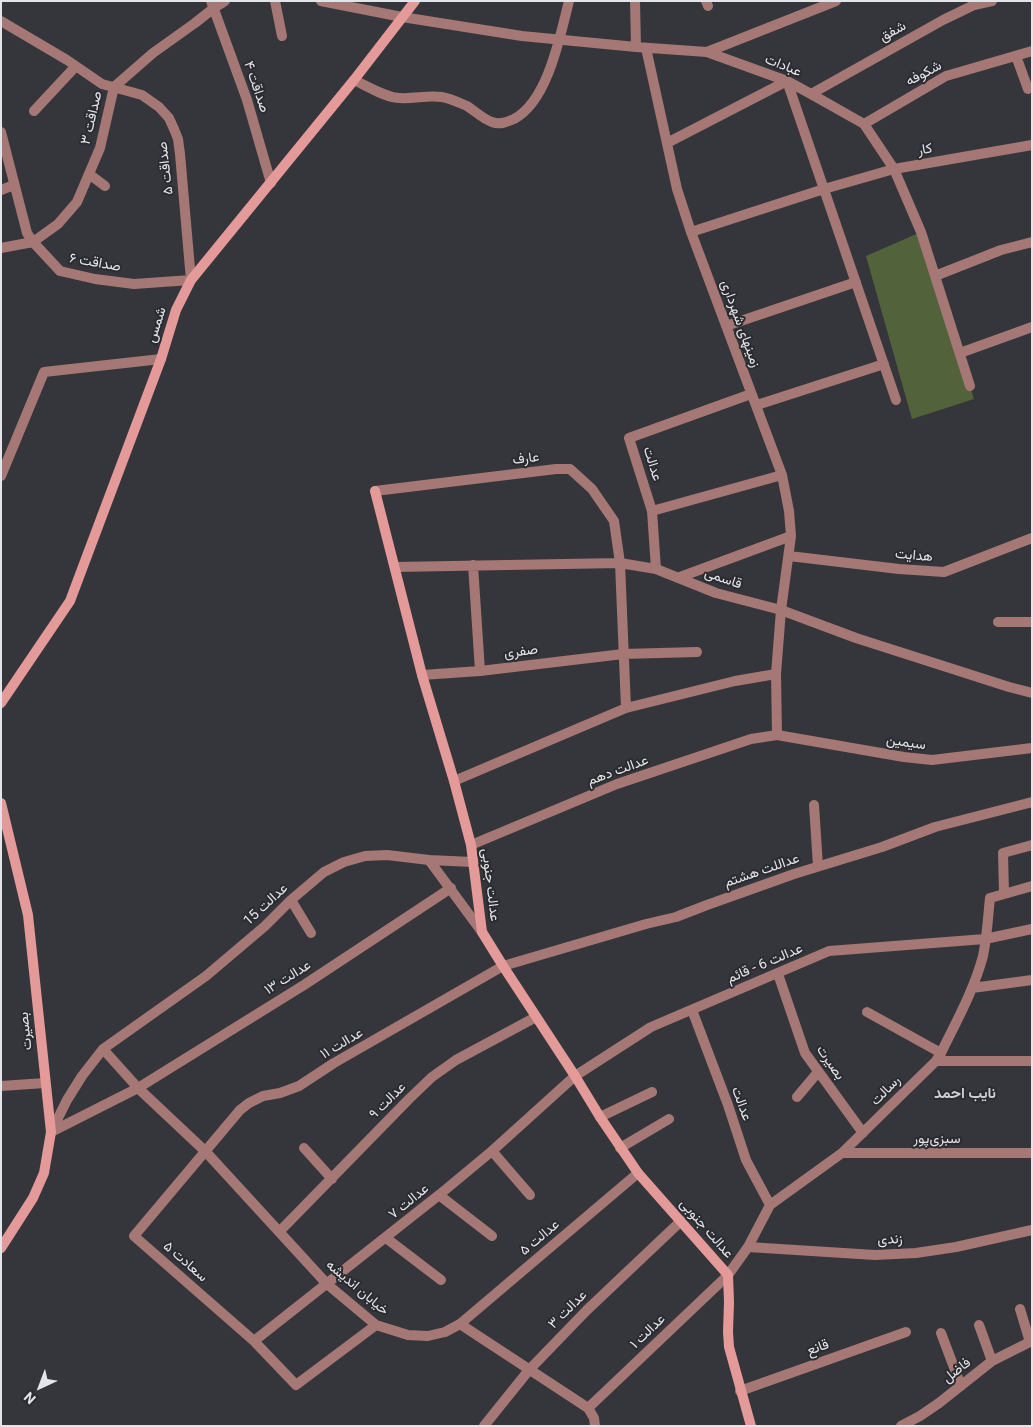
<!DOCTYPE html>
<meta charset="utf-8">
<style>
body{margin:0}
#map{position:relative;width:1033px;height:1427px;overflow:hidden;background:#35363b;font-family:Roboto,sans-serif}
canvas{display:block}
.frame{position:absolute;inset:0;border:2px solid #e4e5e8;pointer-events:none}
.north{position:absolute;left:15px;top:1362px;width:50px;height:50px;-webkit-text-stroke:4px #2b2c31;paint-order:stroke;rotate:223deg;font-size:14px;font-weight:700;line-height:20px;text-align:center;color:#e4e5e8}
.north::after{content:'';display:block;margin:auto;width:18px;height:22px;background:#e4e5e8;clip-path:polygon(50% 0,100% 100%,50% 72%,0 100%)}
</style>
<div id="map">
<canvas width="1033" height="1427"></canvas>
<div class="frame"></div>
<div class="north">N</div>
</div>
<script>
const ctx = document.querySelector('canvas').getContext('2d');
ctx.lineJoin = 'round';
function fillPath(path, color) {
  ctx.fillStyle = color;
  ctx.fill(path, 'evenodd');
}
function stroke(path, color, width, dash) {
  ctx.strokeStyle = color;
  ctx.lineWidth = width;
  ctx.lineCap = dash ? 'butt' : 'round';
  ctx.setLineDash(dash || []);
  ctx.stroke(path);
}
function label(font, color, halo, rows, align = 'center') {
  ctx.font = font + ' Roboto,Vazirmatn,sans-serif';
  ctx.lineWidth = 4;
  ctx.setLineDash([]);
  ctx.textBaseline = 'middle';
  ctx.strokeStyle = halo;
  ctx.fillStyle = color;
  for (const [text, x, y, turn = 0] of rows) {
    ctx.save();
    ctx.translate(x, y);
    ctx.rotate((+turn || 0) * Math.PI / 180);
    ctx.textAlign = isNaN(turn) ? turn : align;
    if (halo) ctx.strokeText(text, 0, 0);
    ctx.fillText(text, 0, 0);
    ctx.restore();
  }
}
const green = new Path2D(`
 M921,232L974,399L912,419L866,256Z`);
const street = new Path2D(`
 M211,1L247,100L271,183
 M275,1L282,36
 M321,1L402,17L522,36L636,47L707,52L787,81L811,94L864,124L894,169L921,232L970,386
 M635,1L636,47
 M706,1L708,6
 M1,21L67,60L102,84L142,95L159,107L169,118L174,129L178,139L180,154L191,280L134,284L95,279L60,271L33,242L27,233L1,132
 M646,48L677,189L691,232L782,475L789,511L791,536L781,610L776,674L777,735
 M707,52L836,1
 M1016,56L1028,89
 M354,80C367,86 386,98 400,98C414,99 428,95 442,97C449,98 460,103 467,106C475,111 483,119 492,122C500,125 507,122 514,119C548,101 560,36 569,1
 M811,94L943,20L974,5L992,1
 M34,111L75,67
 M864,124L946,76L1032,51
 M667,143L787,81L896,400
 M89,174L105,186
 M1,190L14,185
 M691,232L824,189L894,169L1032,145
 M1,248L33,242L58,224L77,202L100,148L114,87L153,53L195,23L214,8L225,1
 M935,276L1001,250L1032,242
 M726,326L856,282
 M960,353L1032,327
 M757,405L884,364
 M1,476L44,372L161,359
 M375,491L556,469H570L592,489L614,521L620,563L626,708
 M652,511L782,475
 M789,556L899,569L944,572L1032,538
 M473,565L480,671
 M395,567L620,563L656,569L716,593L781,610L856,638L1009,687L1032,693
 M656,569L652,511L629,438L751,394
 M680,577L791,536
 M998,622H1032
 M422,675L480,671L623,654L697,652
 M454,781L626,708L735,681L776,674
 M814,805L818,866
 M471,845L617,784L751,739L777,735L904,757L932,760L1032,748
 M429,860L482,932
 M1004,893L1003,853L1032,845
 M291,900L311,933
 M778,974L805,1053L863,1133
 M972,988L1032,980
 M692,1010L728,1105L746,1160L770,1205
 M867,1012L941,1053
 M103,1049L138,1088L206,1152L327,1284L376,1325L408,1335L428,1336L445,1332L460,1324L638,1173
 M936,1061H1032
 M1,1086L45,1083
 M797,1097L818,1072
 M600,1117L652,1092
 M51,1132L67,1100L82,1076L103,1049L206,976L265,926L291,900L324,872L344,862L365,856L387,855L429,860L472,862
 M51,1132L138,1088L304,985L451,888
 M304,1148L332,1179
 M620,1148L669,1119
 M492,1151L530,1195
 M842,1153H1032
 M439,1195L492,1236
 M279,1232L409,1099L432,1077L456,1060L536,1017
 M386,1238L441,1280
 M748,1247L875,1255L916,1253L956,1247L1032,1230
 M1020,1309L1030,1342
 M460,1324L588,1408L594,1418L595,1426
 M376,1325L296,1385L254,1341L134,1236L240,1110L249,1103L263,1096L280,1093L299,1086L334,1063L503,966L646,924L676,917L707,905L794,874L882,847L935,827L1032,802
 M979,1325L992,1361
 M941,1333L961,1386
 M254,1341L439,1195L492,1151L575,1076L651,1027L829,951L985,939L1032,929
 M740,1391L906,1332
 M588,1408L728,1275L748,1247L770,1205L842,1153L936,1061L941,1053C956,1022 974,990 983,956C987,937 988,917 990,898L1032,886
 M484,1426L529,1370L587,1310L681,1221
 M901,1426L920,1416L939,1403L992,1361L1032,1341`);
const secondary = new Path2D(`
 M375,491L422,675L454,781L471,845L482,932L503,966L575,1076L600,1117L638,1173L728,1275L729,1302L728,1332L729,1347L751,1426
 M1,703L70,601L161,359L176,310L191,280L354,80L415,1
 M1,803L28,915L51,1132L44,1173L33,1198L1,1248`);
const streetNames = [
 ["شفق",893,32,-29],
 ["عبادات",783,66,22],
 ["شکوفه",924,74,-28],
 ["صداقت ۴",256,87,71],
 ["صداقت ۳",92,118,-77],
 ["کار",925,150,-10],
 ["صداقت ۵",166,168,-97],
 ["صداقت ۶",95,263,10],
 ["زمینهای شهرداری",740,324,70],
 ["شمس",157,325,-72],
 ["عارف",526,459,-7],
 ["عدالت",652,464,73],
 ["هدایت",914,556,5],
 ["قاسمی",723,579,19],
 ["صفری",521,652,-7],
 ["سیمین",906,743,8],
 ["عدالت دهم",618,771,-20],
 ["عداللت هشتم",762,871,-19],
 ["عدالت جنوبی",490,885,83],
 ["عدالت 15",266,905,-43],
 ["عدالت 6 - قائم",765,964,-23],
 ["عدالت ۱۳",288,978,-32],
 ["بصیرت",26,1031,-96],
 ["عدالت ۱۱",342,1044,-31],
 ["بصیرت",830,1063,55],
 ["رسالت",886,1091,-45],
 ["عدالت ۹",388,1101,-45],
 ["عدالت",741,1104,70],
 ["سبزی‌پور",937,1139],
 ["عدالت ۷",409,1202,-39],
 ["عدالت جنوبی",706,1229,49],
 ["عدالت ۵",540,1238,-40],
 ["زندی",890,1240,-2],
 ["سعادت ۵",185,1262,41],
 ["خیابان اندیشه",357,1288,40],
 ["عدالت ۳",568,1310,-45],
 ["عدالت ۱",648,1332,-44],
 ["قانع",818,1348,-20],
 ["فاضل",957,1371,-38]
];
const neighbourhoodNames = [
 ["نایب احمد",965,1094]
];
fillPath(green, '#52623b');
stroke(street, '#a57775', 10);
stroke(secondary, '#e49a98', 10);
label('14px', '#e4e5e8', '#2b2c31', streetNames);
label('bold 15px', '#ceced5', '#2b2c31', neighbourhoodNames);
</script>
